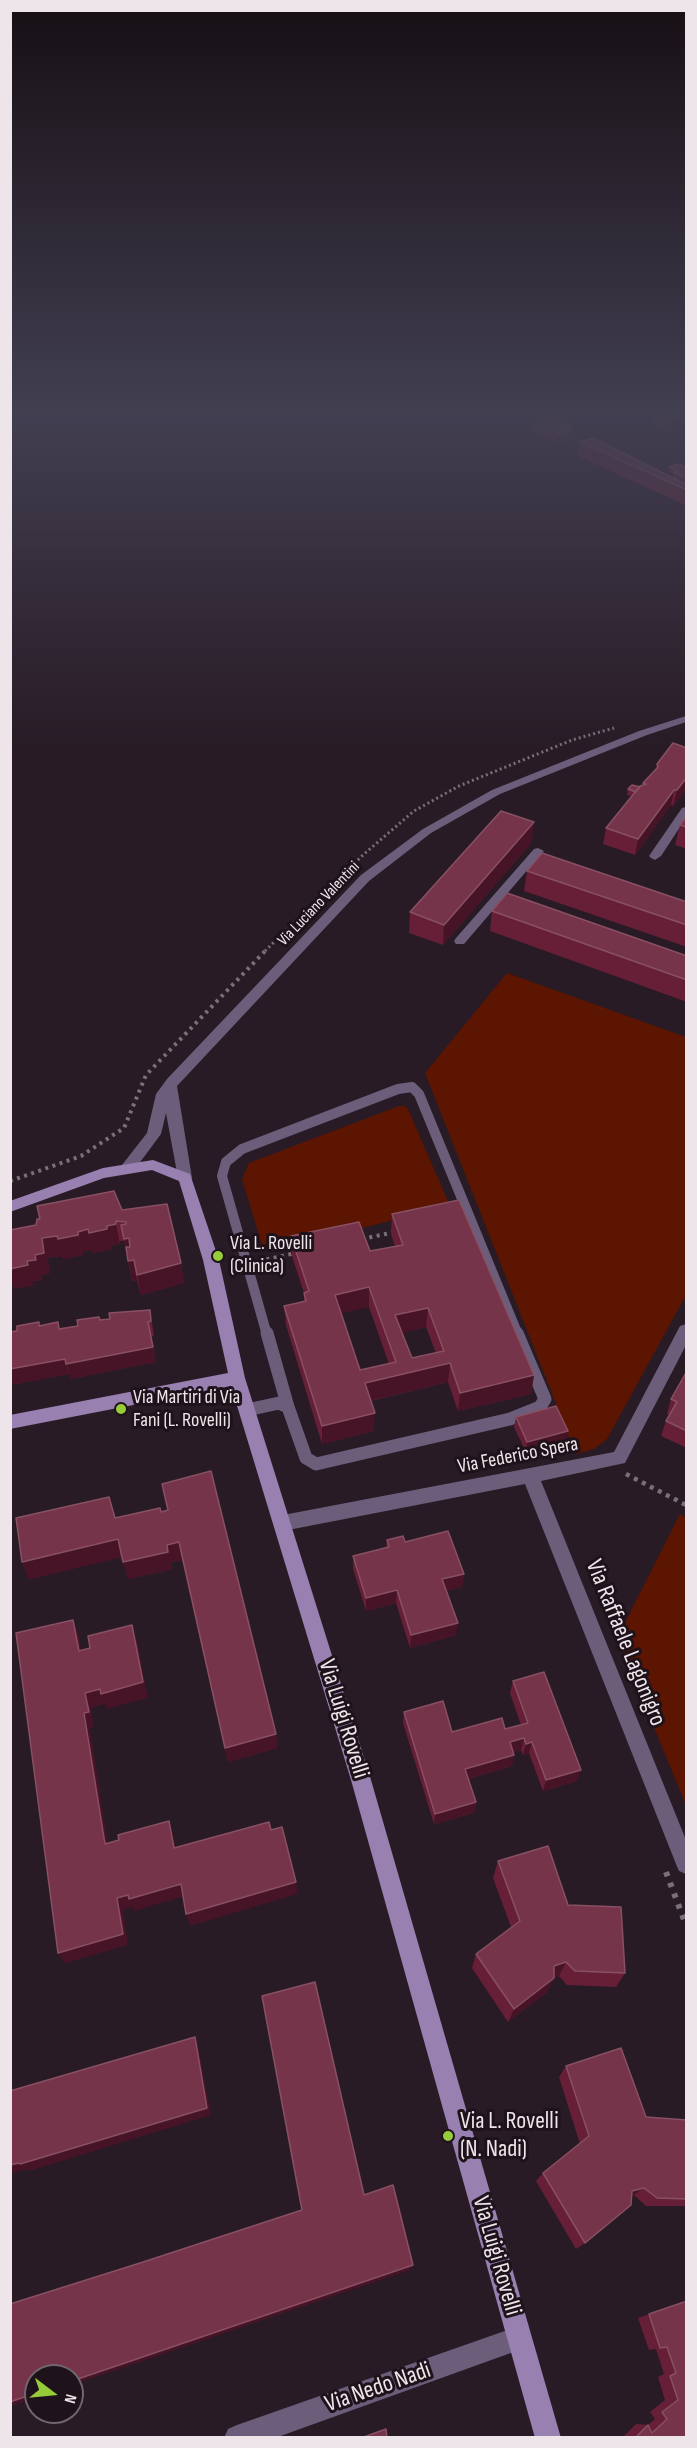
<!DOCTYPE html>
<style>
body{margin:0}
#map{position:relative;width:697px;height:2448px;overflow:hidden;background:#281b25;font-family:"Sofia Sans Condensed",sans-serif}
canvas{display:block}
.frame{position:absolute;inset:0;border:12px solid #eee5eb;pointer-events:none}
.north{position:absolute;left:24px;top:2364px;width:60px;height:60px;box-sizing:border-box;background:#1e121b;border:2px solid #71666e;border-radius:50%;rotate:106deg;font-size:16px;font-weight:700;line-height:24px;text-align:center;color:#eee5eb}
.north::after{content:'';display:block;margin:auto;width:21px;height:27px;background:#96cc39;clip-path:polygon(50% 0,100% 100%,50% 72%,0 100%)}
</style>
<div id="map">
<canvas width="697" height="2448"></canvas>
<div class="frame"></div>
<div class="north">N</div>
</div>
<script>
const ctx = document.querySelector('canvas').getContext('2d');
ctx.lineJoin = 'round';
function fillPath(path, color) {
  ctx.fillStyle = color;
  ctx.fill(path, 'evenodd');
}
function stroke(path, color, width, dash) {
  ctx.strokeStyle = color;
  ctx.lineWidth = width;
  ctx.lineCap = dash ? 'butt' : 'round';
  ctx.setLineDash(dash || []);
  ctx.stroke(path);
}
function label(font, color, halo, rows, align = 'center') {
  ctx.font = font + ' "Sofia Sans Condensed",sans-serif';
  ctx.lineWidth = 6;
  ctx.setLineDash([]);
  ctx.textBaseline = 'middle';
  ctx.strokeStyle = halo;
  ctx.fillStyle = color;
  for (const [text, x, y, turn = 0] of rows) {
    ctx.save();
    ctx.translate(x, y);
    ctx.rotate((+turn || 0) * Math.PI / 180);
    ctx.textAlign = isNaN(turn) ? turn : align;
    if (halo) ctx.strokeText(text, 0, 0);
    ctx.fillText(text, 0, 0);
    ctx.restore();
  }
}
const green = new Path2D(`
 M507,973L686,1037V1295L607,1439L594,1449L576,1454L425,1073Z
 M399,1106H405L408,1109L450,1206L286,1247L265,1248L262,1245L242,1179L249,1163Z
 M680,1514L686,1518V1805L617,1638Z`);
const pathFar3 = new Path2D(`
 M265,951L364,854L414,811L459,786L572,740L614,728`);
const pathFar2 = new Path2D(`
 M10,1181L81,1156L124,1128L146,1075L267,949
 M362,1239L395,1232
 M259,1261L296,1253`);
const pathFar1 = new Path2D(`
 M626,1474L686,1505`);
const path = new Path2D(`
 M666,1872L686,1925`);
const laneFar1 = new Path2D(`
 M267,1335L222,1176L226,1162L242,1149L398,1089L412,1087L419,1094L518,1335`);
const lane = new Path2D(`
 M267,1333L288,1407
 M288,1407L306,1458L316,1464L510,1419L540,1407L545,1399L517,1333
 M247,1410L279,1403L288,1407`);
const street = new Path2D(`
 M686,716V722L647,735L500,794L431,833L369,881L177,1086L192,1178L190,1182H180L178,1178L166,1113L161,1134L132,1173H122L120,1169L122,1165L147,1133L156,1094L167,1079L361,875L423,829L492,790L639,731Z
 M686,807V818L661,856L655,860L651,858L649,856L682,808Z
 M538,848L544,851L542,853L464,944H456L454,941L456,938L534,849Z
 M686,1324V1345L625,1463L541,1481L686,1840V1874L679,1871L676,1864L525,1484L283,1531L277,1529L274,1523L277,1517L283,1515L614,1452L680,1326Z
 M519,2326L528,2329L531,2338L528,2347L519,2350L275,2438H224L228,2429L237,2425Z`);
const secondary = new Path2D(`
 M153,1160L190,1174L219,1260L245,1378L371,1780L561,2438H535L351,1780L231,1386L10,1429V1415L228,1373L203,1260L179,1181L152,1170L104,1178L10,1212V1201L103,1168Z`);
const wall = new Path2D(`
 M659,413L681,417L680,422L662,428L653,424L654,419L659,418Z
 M534,421L571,429V439L558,443L533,431Z
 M580,442L687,485V506L578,456Z
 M669,467L687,468V483L673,478L674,474L668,472Z
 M687,748V788L673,806L671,805L635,855L603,844L606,828L632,796L627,795L628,789L640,787L643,785V783L656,769L657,764Z
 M687,816V849L675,845L680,825Z
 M532,842L443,945L409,933L410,912Z
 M527,871L687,902V947L524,891Z
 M492,911L687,956V1002L490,931Z
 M122,1210L181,1263L184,1283L141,1295L137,1280L132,1281L124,1241H120V1244L111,1246L112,1249L93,1253L92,1249L82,1252L83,1255L63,1259L62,1256L47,1258L50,1273L41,1275L42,1280L33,1281V1285L14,1289L13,1285H10V1230Z
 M392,1214L534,1375L531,1394L458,1411L448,1382L371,1401L374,1431L322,1444L286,1325L284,1306L304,1301V1293L292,1256L291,1236L370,1251L395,1246L391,1234ZM369,1307L389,1364L360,1370L341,1313ZM426,1327L436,1353L412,1358L402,1333Z
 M150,1310L154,1336L151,1337L156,1362L70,1379L69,1374L10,1385V1332L39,1325L60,1328L78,1326Z
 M687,1371V1448L661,1436L666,1421L669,1415L667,1414L671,1399Z
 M516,1417L566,1441L526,1452L514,1427Z
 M162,1484L276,1734L277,1748L228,1762L182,1560L171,1562L172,1569L128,1579L122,1557L29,1579L22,1562L115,1518L168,1511Z
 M387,1540L405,1542L464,1574L462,1587L446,1591L456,1635L410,1648L396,1603L366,1611L353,1569V1556L386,1547Z
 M513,1681L577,1781L543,1791L529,1753L523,1755L521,1750L513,1752L514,1755L512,1766L468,1779L476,1802L474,1813L434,1824L403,1723L404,1712L452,1732L505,1729L521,1725L510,1693Z
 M498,1861L568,1905L625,1973L616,1987L567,1985L559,1976L554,1978L547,1992L508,2022L472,1968L476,1954L511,1927L493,1878Z
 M566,2066L646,2117L687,2120V2206H646L634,2195L631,2196L585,2243L576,2249L536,2181L543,2173L580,2144L559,2077Z
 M687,2301V2438H622L636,2424L648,2425L655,2419L650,2412L665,2400L658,2377L664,2374L656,2349L649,2350L638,2318Z`);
const shadedWall = new Path2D(`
 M681,417L680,422L662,428L663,424Z
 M571,426V439L558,443L559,434L566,427Z
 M687,777V788L673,806L677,790Z
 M674,790L671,805L635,855L638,839Z
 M534,822L532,842L443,945L444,925Z
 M116,1224L120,1244L111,1246L112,1249L93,1253L89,1233L107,1226Z
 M88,1229L92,1249L82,1252L78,1232Z
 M78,1235L83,1255L63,1259L62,1256L47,1258L50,1273L41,1275L42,1280L33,1281V1285L14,1289L13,1285H10V1269L27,1261L35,1255L42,1238L57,1236Z
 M129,1238L132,1258L128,1259L124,1239Z
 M134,1260L137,1280L132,1281L128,1261Z
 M181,1263L184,1283L141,1295L137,1275Z
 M369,1287V1307L335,1315V1295Z
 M428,1308L426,1327L394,1335L395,1315Z
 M153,1347L156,1362L70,1379L66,1364Z
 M65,1359L69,1374L10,1385V1369Z
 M450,1363L448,1382L365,1402V1383Z
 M534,1375L531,1394L458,1411L460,1393Z
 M375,1413L374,1431L322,1444V1426Z
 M568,1431L566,1441L526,1452L527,1442Z
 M118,1539L123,1557L29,1579L22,1562Z
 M179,1542L182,1560L171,1562L172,1569L128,1579L123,1562L167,1545Z
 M464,1574L462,1587L441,1592L442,1579Z
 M397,1590L396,1603L366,1611V1598Z
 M73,1620L79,1636L84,1667L79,1651Z
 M458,1623L456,1635L410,1648L411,1635Z
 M132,1625L137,1641L148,1698L106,1709L105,1704L91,1708L94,1727L90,1728L110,1857L105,1844L84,1713L85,1693Z
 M276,1734L277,1748L228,1762L225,1748Z
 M524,1738L521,1750L507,1754L510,1742Z
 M532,1742L529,1753L523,1755L526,1744Z
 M514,1755L512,1766L463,1780L465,1769Z
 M581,1770L577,1781L543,1791L546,1780Z
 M476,1802L474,1813L434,1824L435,1814Z
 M169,1821L173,1834L178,1861L174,1848Z
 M296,1882L297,1894L190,1926L186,1914Z
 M181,1884L185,1896L134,1911L133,1907L123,1910L128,1945L65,1963L58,1953L117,1898L128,1895Z
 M566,1962L559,1976L548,1980L554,1966Z
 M554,1978L547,1992L508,2022L514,2009Z
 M195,2037L198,2046L211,2115L29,2171L27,2169L10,2174V2165Z
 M644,2188L634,2195L622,2199L632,2191Z
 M413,2265L410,2270L72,2385V2381Z
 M36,2393V2398L10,2406V2402Z`);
const building = new Path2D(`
 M667,411H669L681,417L663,424L654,419L665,416L659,413Z
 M552,416L571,426L566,427L572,430L559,434L534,421Z
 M594,438L687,485V490L580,442Z
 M679,464L687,468V478L674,473L677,471L669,467Z
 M673,743L687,748V777L677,790H674L638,839L606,828L640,786L646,784L643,783L658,767L657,764Z
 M632,785L640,787L636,792L628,789Z
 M501,811L534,822L444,925L410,912Z
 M687,816V827L680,825Z
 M542,853L687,902V925L527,871Z
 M507,893L687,956V980L492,911Z
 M114,1191L122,1210L167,1204L181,1263L137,1275L134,1260L128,1261L126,1247H130L129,1238L124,1239L121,1225L126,1224V1222L116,1221V1224L107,1226V1229L89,1233L88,1229L78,1232V1235L58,1239L57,1236L42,1238L44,1253L35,1255L36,1260L27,1261L28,1265L10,1269V1230L36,1225L37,1219H40L37,1206Z
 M459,1200L534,1375L460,1393L450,1363L365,1383L375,1413L322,1426L284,1306L306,1301L304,1293L309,1291L291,1236L359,1222L370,1251L403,1245L392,1214ZM369,1287L396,1362L360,1370L335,1295ZM428,1308L444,1351L412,1358L395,1315Z
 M150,1310L151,1321L148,1322L153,1347L66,1364L65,1359L10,1369V1332L17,1331V1326L39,1322V1326L58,1322L59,1329L78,1326L77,1320L99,1317L100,1320L110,1319L109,1313Z
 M687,1371V1431L666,1421L677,1402L671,1399Z
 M556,1406L568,1431L527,1442L516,1417Z
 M211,1471L276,1734L225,1748L179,1542L167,1545L168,1552L123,1562L118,1539L22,1562L16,1518L109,1497L115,1518L160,1508L161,1512L168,1510L162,1484Z
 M448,1531L464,1574L442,1579L458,1623L411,1635L397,1590L366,1598L353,1556L389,1547L387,1540L403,1536L405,1542Z
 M73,1620L79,1651L90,1648L88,1636L132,1625L143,1682L101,1694L100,1689L85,1693L89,1712L84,1713L105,1844L119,1840L118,1835L169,1821L174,1848L269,1822L271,1830L282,1827L296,1882L186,1914L181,1884L129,1899L128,1895L117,1898L123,1934L58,1953L16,1633Z
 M544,1672L581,1770L546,1780L532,1742L526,1744L524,1738L510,1742L514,1755L465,1769L476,1802L435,1814L404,1712L443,1701L452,1732L502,1718L505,1729L528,1723L513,1681Z
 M548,1846L568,1905L621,1907L625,1973L575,1971L566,1962L554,1966V1978L514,2009L476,1954L520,1921L498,1861Z
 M315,1982L364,2195L393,2185L413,2265L72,2381V2376H36V2393L10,2402V2304L140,2263L302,2210L262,1996Z
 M195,2037L207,2108L20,2164L19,2163L10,2165V2091Z
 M621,2048L646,2117L687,2120V2199L657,2198L644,2188L632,2191L631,2205L585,2243L543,2173L589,2136L566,2066Z
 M687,2301V2438H635L648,2425L652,2433L667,2419L662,2412L678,2400L670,2376L676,2373L667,2347L660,2348L649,2314Z
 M386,2429L387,2438H361Z`);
const markers = [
 [218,1256,6,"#96cc39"],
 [121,1409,6,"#96cc39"],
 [448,2136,6,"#96cc39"]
];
const farStreetnames = [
 ["Via Luciano Valentini",319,904,-46]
];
const poiNames = [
 ["Via L. Rovelli",230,1244],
 ["(Clinica)",230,1267],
 ["Via Martiri di Via",133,1398],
 ["Fani (L. Rovelli)",133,1421]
];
const streetNames = [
 ["Via Federico Spera",518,1456,-11]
];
const nearStreetnames = [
 ["Via Raffaele Lagonigro",625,1643,68],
 ["Via Luigi Rovelli",343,1719,73],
 ["Via Luigi Rovelli",496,2256,74],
 ["Via Nedo Nadi",378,2388,-19]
];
const nearPoinames = [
 ["Via L. Rovelli",460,2122],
 ["(N. Nadi)",460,2150]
];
fillPath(green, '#5c1500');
stroke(pathFar3, '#7b6f78', 3, [2, 3]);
stroke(pathFar2, '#7b6f78', 4, [3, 4.5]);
stroke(pathFar1, '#7b6f78', 4.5, [4, 5]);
stroke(path, '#7b6f78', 6, [4.5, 7]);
stroke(laneFar1, '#6c5e7b', 10);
stroke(lane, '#6c5e7b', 13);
fillPath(street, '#6c5e7b');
fillPath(secondary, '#9880b0');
fillPath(wall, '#661f36');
fillPath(shadedWall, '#471427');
fillPath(building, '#753449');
stroke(building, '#885062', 1.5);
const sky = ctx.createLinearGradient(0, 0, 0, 754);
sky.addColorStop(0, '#160f14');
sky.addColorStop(0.55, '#423f51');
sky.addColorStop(1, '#423f5100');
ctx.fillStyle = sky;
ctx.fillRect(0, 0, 697, 754);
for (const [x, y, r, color] of markers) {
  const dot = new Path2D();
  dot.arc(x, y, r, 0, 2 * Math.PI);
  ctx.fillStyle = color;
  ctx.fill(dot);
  stroke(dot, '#1e121b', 2);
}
label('16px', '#eee5eb', '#1e121b', farStreetnames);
label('20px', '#eee5eb', '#1e121b', poiNames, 'left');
label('20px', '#eee5eb', '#1e121b', streetNames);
label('24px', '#eee5eb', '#1e121b', nearStreetnames);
label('24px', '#eee5eb', '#1e121b', nearPoinames, 'left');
</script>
